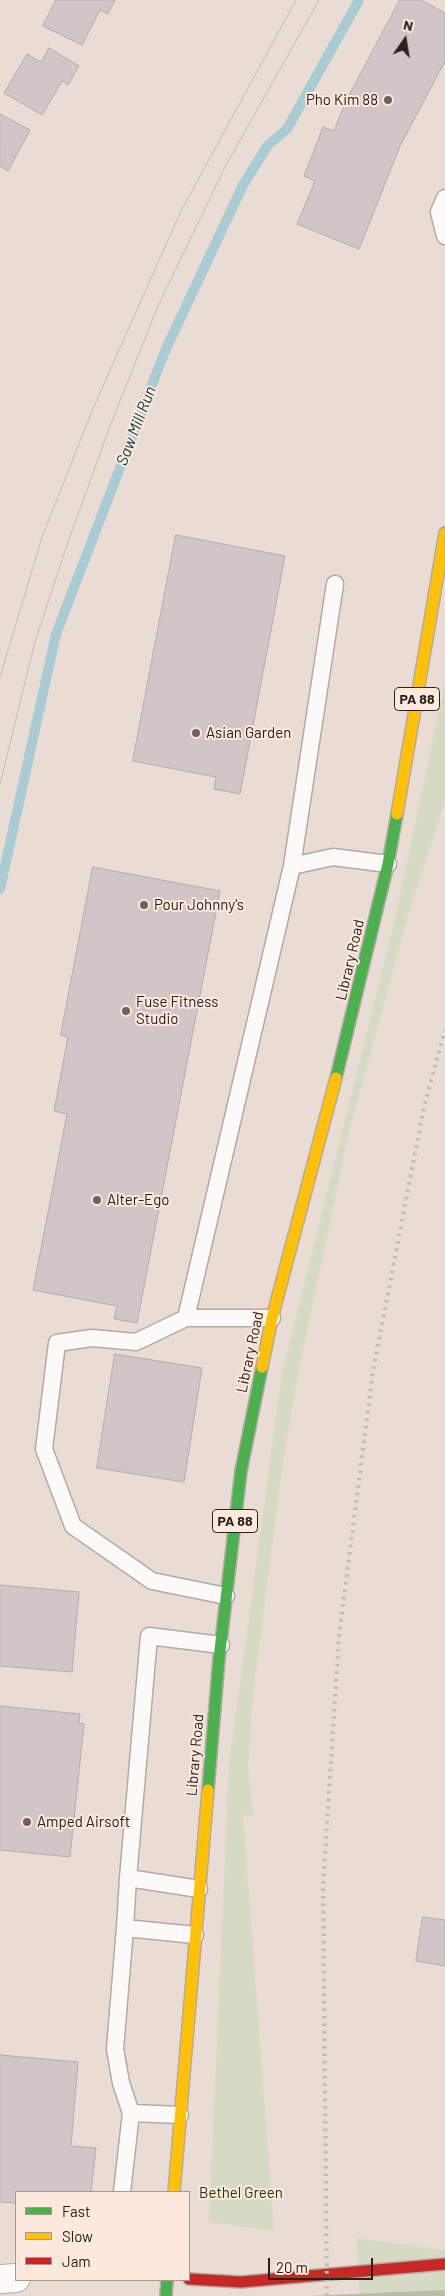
<!DOCTYPE html>
<style>
body{margin:0}
#map{position:relative;width:445px;height:2296px;overflow:hidden;background:#e9dcd4;font-family:Barlow,sans-serif}
canvas{display:block}
.legend{position:absolute;left:15px;top:2191px;width:175px;height:90px;box-sizing:border-box;background:#fce8dc;border:1px solid #a8988f;margin:0;padding:6px 9px;list-style:none;font-size:15px;color:#2a211c}
.legend li{display:flex;align-items:center;gap:10px;height:25px}
.legend b{width:25px;border:1px solid #a8988f}
.north{position:absolute;left:380px;top:15px;width:50px;height:50px;-webkit-text-stroke:4px #fce8dc;paint-order:stroke;rotate:13deg;font-size:14px;font-weight:700;line-height:20px;text-align:center;color:#2a211c}
.north::after{content:'';display:block;margin:auto;width:18px;height:22px;background:#2a211c;clip-path:polygon(50% 0,100% 100%,50% 72%,0 100%)}
.scale{position:absolute;left:268px;top:2258px;width:105px;height:22px;box-sizing:border-box;border:2px solid #2a211c;border-top:0;padding-left:6px;font-size:15px;line-height:18px;white-space:nowrap;color:#2a211c;-webkit-text-stroke:4px #fce8dc;paint-order:stroke}
</style>
<div id="map">
<canvas width="445" height="2296"></canvas>
<ul class="legend">
<li><b style="height:6px;background:#4caf50"></b>Fast</li>
<li><b style="height:6px;background:#ffc107"></b>Slow</li>
<li><b style="height:6px;background:#c62828"></b>Jam</li>
</ul>
<div class="north">N</div>
<div class="scale">20 m</div>
</div>
<script>
const ctx = document.querySelector('canvas').getContext('2d');
ctx.lineJoin = 'round';
function fillPath(path, color) {
  ctx.fillStyle = color;
  ctx.fill(path, 'evenodd');
}
function stroke(path, color, width, dash) {
  ctx.strokeStyle = color;
  ctx.lineWidth = width;
  ctx.lineCap = dash ? 'butt' : 'round';
  ctx.setLineDash(dash || []);
  ctx.stroke(path);
}
function label(font, color, halo, rows, align = 'center') {
  ctx.font = font + ' Barlow,sans-serif';
  ctx.lineWidth = 4;
  ctx.setLineDash([]);
  ctx.textBaseline = 'middle';
  ctx.strokeStyle = halo;
  ctx.fillStyle = color;
  for (const [text, x, y, turn = 0] of rows) {
    ctx.save();
    ctx.translate(x, y);
    ctx.rotate((+turn || 0) * Math.PI / 180);
    ctx.textAlign = isNaN(turn) ? turn : align;
    if (halo) ctx.strokeText(text, 0, 0);
    ctx.fillText(text, 0, 0);
    ctx.restore();
  }
}
const green = new Path2D(`
 M445,682V802L410,908L349,1132L299,1369L282,1467L253,1695L248,1768L253,1816L243,1815L274,2231L209,2222L229,1765L282,1373L394,924Z
 M357,2238L445,2250V2296H360Z`);
const forest = new Path2D(`
 M445,2290V2296H308Z`);
const stream = new Path2D(`
 M0,889L56,634L165,351L243,185L268,145L287,129L359,0`);
const building = new Path2D(`
 M56,0H115L108,14L100,10L82,45L43,26Z
 M400,0H421L445,13V61L400,146L359,249L297,224L315,181L304,176L323,127L334,131L346,101Z
 M49,48L79,66L68,85L62,81L42,115L4,93L27,54L41,62Z
 M0,114L30,130L8,171L0,166Z
 M176,535L285,556L240,794L214,789L216,777L133,761Z
 M93,867L220,891L137,1323L114,1319L117,1306L33,1290L67,1114L54,1111L68,1037L61,1035Z
 M115,1354L202,1368L184,1482L97,1468Z
 M0,1585L79,1592L72,1672L0,1666Z
 M0,1706L80,1714L79,1723L84,1724L70,1857L0,1850Z
 M423,1917L445,1920V1966L416,1961Z
 M0,2055L78,2062L71,2146L96,2148L91,2192H16V2203L0,2202Z`);
const lane = new Path2D(`
 M445,198L439,212L445,236
 M292,866L333,857L388,864
 M186,1318L292,866L335,584
 M226,1596L152,1581L73,1526L44,1449L57,1343L92,1338L136,1342L186,1318H272
 M199,1889L128,1878L149,1636L221,1645
 M125,1928L128,1878
 M131,2113L121,2083L115,2049L125,1928L195,1935
 M122,2192L131,2113L180,2115`);
const street = new Path2D(`
 M0,2279L16,2278`);
const fast = new Path2D(`
 M336,1078L388,864L397,814
 M208,1790L219,1659L241,1471L262,1367
 M166,2296L167,2280`);
const slow = new Path2D(`
 M397,814L445,533
 M262,1367L272,1318L336,1078
 M174,2192L208,1790`);
const jam = new Path2D(`
 M189,2279L241,2282L445,2264`);
const tram = new Path2D(`
 M0,677L42,537L94,406L181,211L296,0
 M0,784L34,645L68,542L110,426L158,306L226,165L319,0`);
const rail = new Path2D(`
 M327,2296L323,1887L339,1636L373,1371L424,1107L445,1030`);
const markers = [
 [388,100,5,"#6d625c"],
 [196,733,5,"#6d625c"],
 [144,905,5,"#6d625c"],
 [126,1011,5,"#6d625c"],
 [97,1200,5,"#6d625c"],
 [27,1822,5,"#6d625c"]
];
const shields = [
 [417,699,45],
 [235,1521,45]
];
const shieldNames = [
 ["PA 88",417,699],
 ["PA 88",235,1521]
];
const poiNames = [
 ["Pho Kim 88",378,100,"right"],
 ["Asian Garden",206,733],
 ["Pour Johnny's",154,905],
 ["Fuse Fitness",136,1002],
 ["Studio",136,1019],
 ["Alter-Ego",107,1200],
 ["Amped Airsoft",37,1822]
];
const streetNames = [
 ["Library Road",350,960,-77],
 ["Library Road",250,1352,-78],
 ["Library Road",195,1755,-85]
];
const parkNames = [
 ["Bethel Green",241,2193]
];
const waterNames = [
 ["Saw Mill Run",136,426,-69]
];
fillPath(green, '#d6d9c4');
fillPath(forest, '#b9bda5');
stroke(stream, '#abcbd4', 10);
fillPath(building, '#d2c5c8');
stroke(building, '#b4abab', 1);
stroke(lane, '#b4aaa4', 19);
stroke(street, '#b4aaa4', 30);
stroke(fast, '#b4aaa4', 14);
stroke(slow, '#b4aaa4', 14);
stroke(jam, '#b4aaa4', 14);
stroke(lane, '#fcfaf9', 16);
stroke(street, '#fcfaf9', 28);
stroke(fast, '#4caf50', 11);
stroke(slow, '#ffc107', 11);
stroke(jam, '#c62828', 11);
stroke(tram, '#bebbb9', 1);
stroke(rail, '#bebbb9', 4, [2.5, 5]);
for (const [x, y, r, color] of markers) {
  const dot = new Path2D();
  dot.arc(x, y, r, 0, 2 * Math.PI);
  ctx.fillStyle = color;
  ctx.fill(dot);
  stroke(dot, '#fce8dc', 2);
}
for (const [x, y, w] of shields) {
  const box = new Path2D();
  box.roundRect(x - w / 2, y - 11.5, w, 23, 4);
  ctx.fillStyle = '#fce8dc';
  ctx.fill(box);
  stroke(box, '#2a211c', 1);
}
label('bold 14px', '#2a211c', null, shieldNames);
label('15px', '#2a211c', '#fce8dc', poiNames, 'left');
label('15px', '#2a211c', '#fce8dc', streetNames);
label('15px', '#25370b', '#fce8dc', parkNames);
label('italic 16px', '#083844', '#fce8dc', waterNames);
</script>
